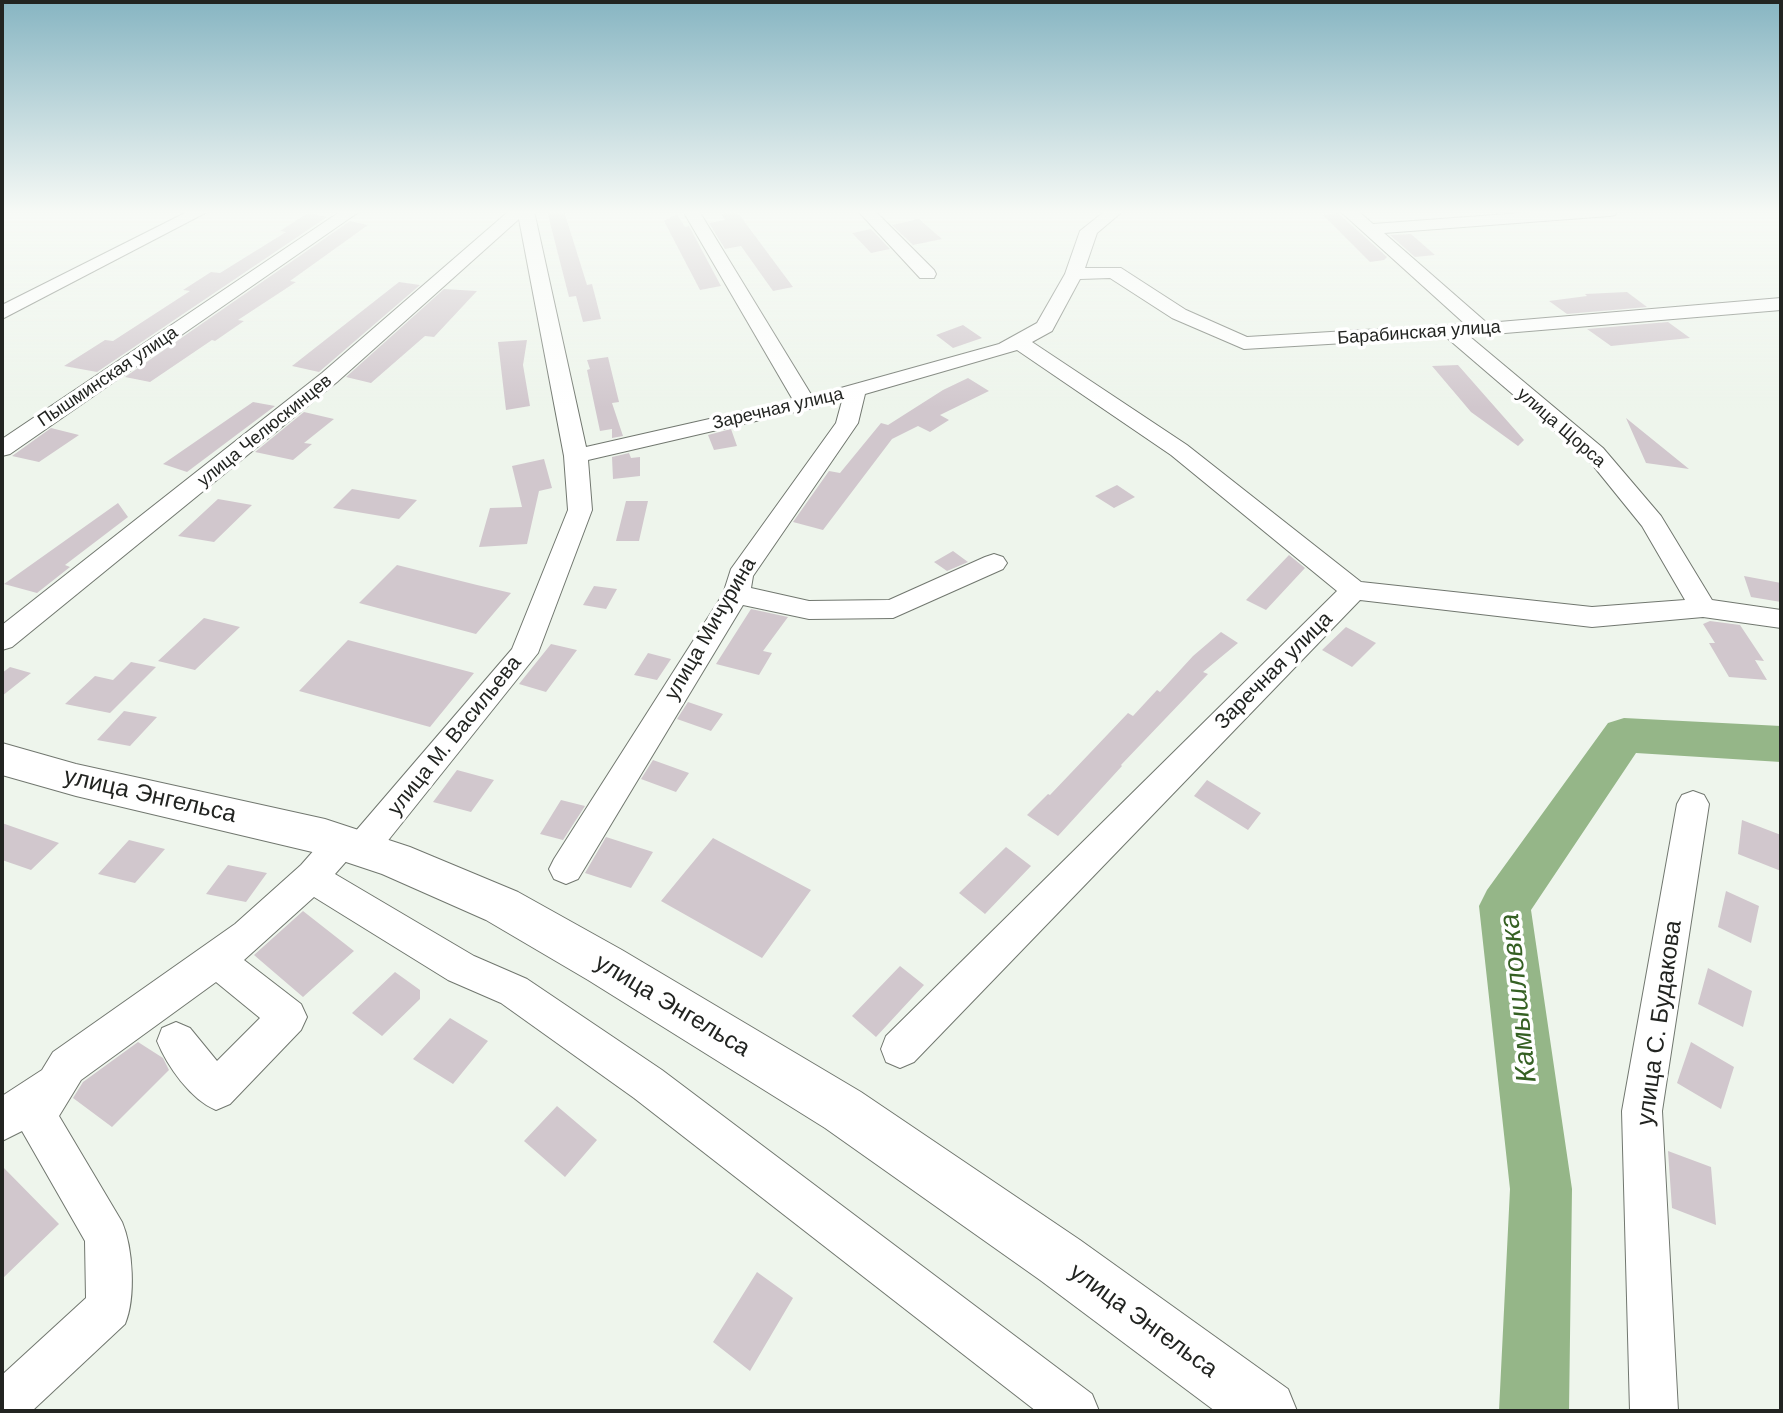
<!DOCTYPE html>
<meta charset="utf-8">
<style>
body{margin:0}
#map{position:relative;width:1783px;height:1413px;overflow:hidden;background:#eef5ec;font-family:Helvetica,sans-serif}
canvas{display:block}
.frame{position:absolute;inset:0;border:4px solid #222421;pointer-events:none}
</style>
<div id="map">
<canvas width="1783" height="1413"></canvas>
<div class="frame"></div>
</div>
<script>
const ctx = document.querySelector('canvas').getContext('2d');
ctx.lineJoin = 'round';
function fillPath(path, color) {
  ctx.fillStyle = color;
  ctx.fill(path, 'evenodd');
}
function stroke(path, color, width, dash) {
  ctx.strokeStyle = color;
  ctx.lineWidth = width;
  ctx.lineCap = dash ? 'butt' : 'round';
  ctx.setLineDash(dash || []);
  ctx.stroke(path);
}
function label(font, color, halo, rows, align = 'center') {
  ctx.font = font + ' Helvetica,sans-serif';
  ctx.lineWidth = 7;
  ctx.setLineDash([]);
  ctx.textBaseline = 'middle';
  ctx.strokeStyle = halo;
  ctx.fillStyle = color;
  for (const [text, x, y, turn = 0] of rows) {
    ctx.save();
    ctx.translate(x, y);
    ctx.rotate((+turn || 0) * Math.PI / 180);
    ctx.textAlign = isNaN(turn) ? turn : align;
    if (halo) ctx.strokeText(text, 0, 0);
    ctx.fillText(text, 0, 0);
    ctx.restore();
  }
}
const river = new Path2D(`
 M1624,718L1781,726V762L1636,753L1531,910L1572,1189L1569,1411H1499L1510,1189L1479,906L1487,890L1608,723Z`);
const building = new Path2D(`
 M547,211H564L587,285L592,284L601,319L583,322L576,296L569,297Z
 M728,211H735L741,217L793,287L773,291L741,246L725,249L709,223L725,220L722,215Z
 M308,213L327,217L97,372L64,366L105,340L113,341L190,291L183,290L211,272L220,273L286,232L280,231Z
 M1338,213L1387,257L1384,260L1370,262L1323,215Z
 M677,214L685,227L689,226L721,286L700,290L664,221Z
 M919,219L942,239L913,245L892,225Z
 M350,221L368,225L290,281L296,282L238,320L244,321L215,341L212,340L150,382L125,377Z
 M871,229L890,249L871,253L852,233Z
 M1411,234L1435,255L1415,257L1390,235Z
 M399,282L420,285L319,372L292,366Z
 M444,289L477,291L434,337L425,336L371,383L346,377Z
 M1627,292L1647,307L1567,314L1549,301L1587,296L1585,294Z
 M1668,322L1690,338L1611,346L1587,329Z
 M963,325L982,338L953,348L936,335Z
 M527,340L523,365L530,406L506,410L498,342Z
 M608,357L619,402L612,403L623,436L612,438V429L600,431L587,370L590,369L587,360Z
 M1458,365L1524,440L1518,446L1471,412L1432,366Z
 M968,378L989,391L940,415L949,420L930,432L918,426L892,439L823,530L793,522L829,471L840,473L881,423L888,425L943,390Z
 M253,402L275,406L187,472L163,464Z
 M304,412L334,419L304,443L312,444L293,460L255,452Z
 M1626,418L1689,469L1646,463Z
 M51,428L79,435L39,462L12,456Z
 M731,429L737,446L714,450L708,435Z
 M629,453L631,458L640,457V476L613,479L612,457Z
 M544,459L552,488L539,491L527,544L479,547L490,508L522,507L512,466Z
 M1117,485L1135,497L1114,508L1095,496Z
 M352,489L417,500L399,519L333,508Z
 M218,499L252,505L214,542L178,536Z
 M626,501H648L639,541H616Z
 M118,503L128,517L65,565L70,567L37,593L4,584Z
 M953,551L968,562L947,571L934,562Z
 M1289,555L1305,568L1266,610L1246,600Z
 M397,565L477,585L511,593L476,634L359,603Z
 M1744,576L1781,583V602L1751,597Z
 M594,586L617,589L606,609L583,605Z
 M751,609L788,617L763,651L772,653L759,675L716,664Z
 M204,618L240,627L195,670L158,661Z
 M1710,621L1740,625L1764,661L1755,660L1767,680L1729,677L1709,643H1715L1703,624Z
 M1346,627L1376,643L1352,667L1322,650Z
 M1221,632L1238,643L1203,672L1208,674L1121,765L1122,766L1058,836L1027,815L1048,794L1050,795L1128,713L1133,716L1157,690L1160,692L1193,656Z
 M348,640L474,673L430,727L299,691Z
 M551,644L577,650L546,692L519,684Z
 M648,653L671,659L657,680L634,675Z
 M131,662L156,667L110,713L65,704L95,676L113,680Z
 M10,667L31,673L2,696V673Z
 M688,702L723,714L711,731L677,719Z
 M124,711L157,717L130,746L97,740Z
 M653,760L689,773L676,792L641,779Z
 M457,770L494,780L471,812L433,802Z
 M1207,780L1261,813L1248,830L1194,796Z
 M561,800L585,806L563,840L540,834Z
 M1742,820L1781,835V871L1738,854Z
 M2,823L59,843L31,870L2,860Z
 M606,837L653,852L631,888L585,873Z
 M713,838L811,890L762,958L661,901Z
 M129,840L165,849L135,883L98,874Z
 M1006,847L1031,866L985,914L959,893Z
 M228,865L267,873L246,902L206,894Z
 M1726,891L1759,906L1751,943L1718,927Z
 M303,911L354,951L303,997L254,955Z
 M900,966L924,985L876,1037L852,1016Z
 M1708,968L1752,991L1743,1027L1698,1004Z
 M395,972L420,990V999L382,1036L352,1013Z
 M450,1018L488,1041L453,1084L413,1059Z
 M138,1042L163,1058L169,1070L112,1127L73,1098L83,1082Z
 M1691,1042L1734,1067L1721,1109L1677,1083Z
 M557,1106L597,1140L565,1177L524,1141Z
 M1668,1151L1711,1167L1716,1225L1672,1208Z
 M2,1166L59,1224L2,1279Z
 M757,1272L793,1298L750,1371L713,1342Z`);
const minor = new Path2D(`
 M189,211H209L2,319V305Z
 M341,211H360L10,454L2,456V439Z
 M509,211H534L586,447L793,400L683,211H699L812,396L999,344L1037,323L1065,274L1080,231L1105,211H1123L1097,233L1085,268H1121L1186,310L1247,337L1465,324L1340,211H1358L1373,224L1548,211H1617L1615,215L1609,216L1384,233L1487,323L1781,298V310L1469,336L1603,448L1661,516L1712,600L1781,610V628L1703,617L1592,627L1360,600L914,1062L900,1068L886,1062L881,1049L886,1036L1337,591L1171,455L1017,350L865,394L858,423L753,576L751,588L809,601L889,600L985,557L994,554L1003,557L1007,563L1003,569L893,618L809,619L743,605L578,879L566,884L554,879L549,869L554,859L723,594L731,569L836,423L842,401L588,460L592,510L538,653L374,858L362,862L350,857L335,874L474,956L527,979L662,1070L1092,1394L1099,1411H1036L634,1098L501,1003L448,980L314,897L244,960L301,1004L307,1017L301,1030L230,1104L216,1110C191,1100 167,1066 157,1041L162,1028L176,1022L190,1028L217,1061L260,1018L216,982L81,1080L59,1116L122,1222C133,1248 136,1298 125,1324L32,1411H2V1375L86,1298L85,1241L22,1131L2,1141V1096L42,1070L53,1052L235,924L301,865L330,832L342,828L354,833L512,649L568,510L564,456L519,219L337,382L12,647L2,650V625L322,373ZM1110,278L1172,318L1244,349L1446,337L1587,458L1642,526L1685,600L1592,607L1361,582L1187,445L1032,342L1052,331L1080,279Z
 M858,211H875L934,270L936,274L934,278H920Z
 M1693,791L1704,795L1709,804L1662,1111L1678,1411H1630L1622,1111L1677,804L1682,795Z`);
const major = new Path2D(`
 M2,743L76,764L325,819L410,847L518,892L622,950L861,1092L1080,1240L1288,1389L1297,1411H1215L1040,1280L825,1128L588,980L486,920L382,874L325,855L76,796L2,775Z`);
const farStreetnames = [
 ["Барабинская улица",1419,333,-4],
 ["Пышминская улица",108,377,-34],
 ["Заречная улица",778,409,-13],
 ["улица Щорса",1561,428,41],
 ["улица Челюскинцев",265,431,-39]
];
const streetNames = [
 ["улица Мичурина",711,629,-60],
 ["Заречная улица",1274,671,-45],
 ["улица М. Васильева",455,736,-51]
];
const nearStreetnames = [
 ["улица Энгельса",150,796,13],
 ["улица Энгельса",672,1006,31],
 ["улица С. Будакова",1660,1023,-82],
 ["улица Энгельса",1143,1321,36]
];
const nearWaternames = [
 ["Камышловка",1519,998,-96]
];
fillPath(river, '#95b688');
fillPath(building, '#d1c7cd');
stroke(minor, '#71776f', 2);
stroke(major, '#71776f', 2);
fillPath(minor, '#fff');
fillPath(major, '#fff');
const sky = ctx.createLinearGradient(0, 0, 0, 408);
sky.addColorStop(0, '#87b5c2');
sky.addColorStop(0.52, '#f7faf6');
sky.addColorStop(1, '#f7faf600');
ctx.fillStyle = sky;
ctx.fillRect(0, 0, 1783, 408);
label('18px', '#222421', '#fff', farStreetnames);
label('21px', '#222421', '#fff', streetNames);
label('24px', '#222421', '#fff', nearStreetnames);
label('italic 28px', '#356023', '#fff', nearWaternames);
</script>
